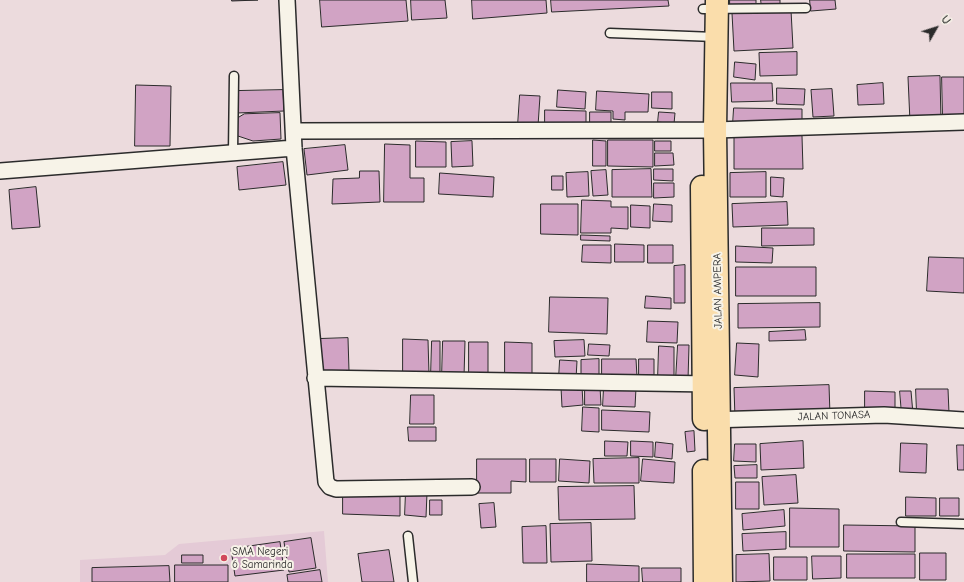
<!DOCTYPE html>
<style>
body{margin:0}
#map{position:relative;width:964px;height:582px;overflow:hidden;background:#ecdbdd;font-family:"Comic Neue",sans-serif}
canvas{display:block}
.north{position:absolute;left:916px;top:8px;width:40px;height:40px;-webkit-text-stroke:3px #f7f3e8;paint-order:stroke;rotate:51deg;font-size:11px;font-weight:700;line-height:16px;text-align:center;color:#2b2b2b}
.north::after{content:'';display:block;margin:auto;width:14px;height:18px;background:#2b2b2b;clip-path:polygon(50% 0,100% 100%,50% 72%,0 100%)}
</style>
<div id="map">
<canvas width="964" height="582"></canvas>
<div class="north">U</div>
</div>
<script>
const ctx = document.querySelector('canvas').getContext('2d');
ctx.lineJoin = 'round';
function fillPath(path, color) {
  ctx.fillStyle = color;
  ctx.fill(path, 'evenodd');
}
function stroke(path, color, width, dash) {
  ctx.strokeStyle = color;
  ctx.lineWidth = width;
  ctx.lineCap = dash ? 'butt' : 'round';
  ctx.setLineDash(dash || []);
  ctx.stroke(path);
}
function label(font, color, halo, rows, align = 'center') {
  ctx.font = font + ' "Comic Neue",sans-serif';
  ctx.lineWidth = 4;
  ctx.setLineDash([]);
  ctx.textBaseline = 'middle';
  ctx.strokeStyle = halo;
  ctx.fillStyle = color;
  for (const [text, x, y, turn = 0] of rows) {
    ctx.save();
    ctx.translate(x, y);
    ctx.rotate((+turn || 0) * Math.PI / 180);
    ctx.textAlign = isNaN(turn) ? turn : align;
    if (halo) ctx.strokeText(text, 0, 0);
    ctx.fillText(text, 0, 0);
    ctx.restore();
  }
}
const built = new Path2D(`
 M324,531L328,582H80V560L165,555L179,544Z`);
const building = new Path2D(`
 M232,0H258L232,1Z
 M320,0H406L408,21L322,27Z
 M411,0H445L447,18L412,20Z
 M472,0H546L547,13L473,19Z
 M551,0H668L669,6L552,12Z
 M730,0H756V6L730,7Z
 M761,0H780V6L762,7Z
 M810,0H835L836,9L811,11Z
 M791,10L793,48L734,51L732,13Z
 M797,52V75L760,76L759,53Z
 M735,62L756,64L755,80L734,77Z
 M940,76L941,121L910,122L908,77Z
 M942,77H964V120H943Z
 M731,83H772L773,101L732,102Z
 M883,83L884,104L858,105L857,85Z
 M136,85L171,86L170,146H135Z
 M777,88L805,89L804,105L777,104Z
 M832,89L834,116L813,117L811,90Z
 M283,90L284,111L237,113L236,91Z
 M558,90L586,92L585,109L557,107Z
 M597,91L649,94L648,112H625V120L613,119V111L596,110Z
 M652,92H672V109L652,108Z
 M520,95L540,96L538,126L518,125Z
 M734,108L802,109V126L733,124Z
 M545,110L586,111V126L545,125Z
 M590,112H611V125H590Z
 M659,112L675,113L674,124L658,122Z
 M280,113L281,139L253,141L235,135L234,120L244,114Z
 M802,136L803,169H734V137Z
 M593,140L606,141V166H593Z
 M608,140H653V167L608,166Z
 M416,141L446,142V167H416Z
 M472,141L473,166L452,167L451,142Z
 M655,141H671V151H655Z
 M385,144L410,145V178H424V202H384Z
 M345,145L348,170L307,175L304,149Z
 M655,153H673L674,165L655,166Z
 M283,162L286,185L239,190L237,167Z
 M651,169L652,197H612V170Z
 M654,169H673V181L654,180Z
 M606,170L608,195L593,196L591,171Z
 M360,171H379L380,202L332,204L333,179L359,178Z
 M588,172L589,196L567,197L566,173Z
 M766,172V197H730V173Z
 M440,173L494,177L493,197L439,194Z
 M552,176H563V190H552Z
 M771,177L784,178L783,197L771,196Z
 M654,183H674V197L654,198Z
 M36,187L40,227L12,229L9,190Z
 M582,200L611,201V207H628V229L611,228V233H581Z
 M787,202L788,225L733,227L732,204Z
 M541,204H578V235L541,234Z
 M654,204L672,205V222L653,221Z
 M631,205L650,206V228L631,227Z
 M762,228H814V245L762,246Z
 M581,235L610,236V241L581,240Z
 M615,244L644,245V262H615Z
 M583,245H611V263L582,262Z
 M648,245H673V263H648Z
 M736,246L773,248L772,263L736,262Z
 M929,257L964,258V293L927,291Z
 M685,265V303H674V266Z
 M736,267H816V296H736Z
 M646,296L671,298V309L645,308Z
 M550,297L608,298L607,334L549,332Z
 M820,303V327L738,328V304Z
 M648,321L678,322L677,343L647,342Z
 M805,330L806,340L769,341V332Z
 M348,338L349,371L320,373L318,339Z
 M403,339L428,340L429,375H403Z
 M584,340L585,356L555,357L554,341Z
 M432,341H440V375H431Z
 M443,341H465L464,377L442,376Z
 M469,342H488V373L469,374Z
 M505,342L532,343V374H505Z
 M737,343L759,344L758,377L735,375Z
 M589,344L610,345L609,356L588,355Z
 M678,345H689L688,380L676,379Z
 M659,346L674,347V379L658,378Z
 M599,359V377L581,378V360Z
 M602,359H636L637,377L602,378Z
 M639,359H654V375L639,376Z
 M560,360L577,361L576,379L559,378Z
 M829,385L830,415L735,418L734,388Z
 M582,386L583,405L562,407L561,387Z
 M585,387H600L601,405H585Z
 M604,387L636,388L635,407L603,406Z
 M916,389H948L949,413L917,414Z
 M865,391L895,392V413L865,412Z
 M900,391H911L913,414L902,415Z
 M411,395H434V424H410Z
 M583,407L599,408V432L582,431Z
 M602,410L650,412L649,432L602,430Z
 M408,427H436V441H409Z
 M694,431L695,451L687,452L685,432Z
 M605,441L628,442L627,456H605Z
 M631,441L653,442V457L631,456Z
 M803,441L804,468L761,470L760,444Z
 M656,442L673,444L672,459L655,457Z
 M901,443L927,444L926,473L900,472Z
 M735,444H756V462L734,461Z
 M957,445H964V470H958Z
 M639,458V483H594L593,459Z
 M477,459H526V482L511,481V493H477Z
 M530,459H556V482H530Z
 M560,459L590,461L589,483L559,481Z
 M643,459L675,462L674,483L641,481Z
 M757,465V478H735L734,466Z
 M796,475L798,503L764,505L762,477Z
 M736,482H759V509H736Z
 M634,486L635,519L559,520L558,487Z
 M406,491L427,493L426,517L405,515Z
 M343,495L400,496V516L343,514Z
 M906,497L936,498V516H906Z
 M940,498H959V516H940Z
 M430,500H442V515H430Z
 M494,503L496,527L481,528L479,504Z
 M790,508L839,509V547H790Z
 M784,510L785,526L743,530L742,514Z
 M591,523L592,561L551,562L550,524Z
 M844,525L915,526V552L844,551Z
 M546,526L547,563H523L522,527Z
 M786,532V549L743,551L742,534Z
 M311,538L316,568L289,572L284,542Z
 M280,542L284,570L235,576L231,549Z
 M389,550L394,582H362L358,554Z
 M920,553H946V580H920Z
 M769,554L770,581L736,582V555Z
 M847,554H915V578H847Z
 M182,555H203V563H182Z
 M812,556H841V578L813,579Z
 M774,557H807V580H774Z
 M587,564L639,566V582H587Z
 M175,565H228V582H175Z
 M169,566L170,582H92V568Z
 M642,568H681V582H643Z
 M320,570L322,582H288L287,575Z`);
const lane = new Path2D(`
 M703,9L806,8
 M610,33L715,37
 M233,153L234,76
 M901,522L964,524
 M408,536L413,582`);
const street = new Path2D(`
 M287,0L294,148L326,482L330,487L336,489L472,487
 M294,131L715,130L964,122
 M0,171L294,148
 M315,378L712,384
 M709,420L884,415L964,420`);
const primary = new Path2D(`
 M717,0L715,130L721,582
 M702,187L704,419
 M704,471L705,582`);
const markers = [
 [224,558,4,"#d1495b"]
];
const streetNames = [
 ["JALAN AMPERA",718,291,-91],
 ["JALAN TONASA",834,416,-2]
];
const poiNames = [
 ["SMA Negeri",232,552],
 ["6 Samarinda",232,565]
];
fillPath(built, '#e4cad6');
fillPath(building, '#d1a3c4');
stroke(building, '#2b2b2b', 1);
stroke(lane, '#2b2b2b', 11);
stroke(street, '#2b2b2b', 18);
stroke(primary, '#2b2b2b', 25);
stroke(lane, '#f7f3e8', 8);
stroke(street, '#f7f3e8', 15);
stroke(primary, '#faddab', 22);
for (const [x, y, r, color] of markers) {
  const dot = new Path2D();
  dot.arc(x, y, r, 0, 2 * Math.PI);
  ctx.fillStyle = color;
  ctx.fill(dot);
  stroke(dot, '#f7f3e8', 1.5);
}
label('11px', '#2b2b2b', '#f7f3e8', streetNames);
label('11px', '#2b2b2b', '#f7f3e8', poiNames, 'left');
</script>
